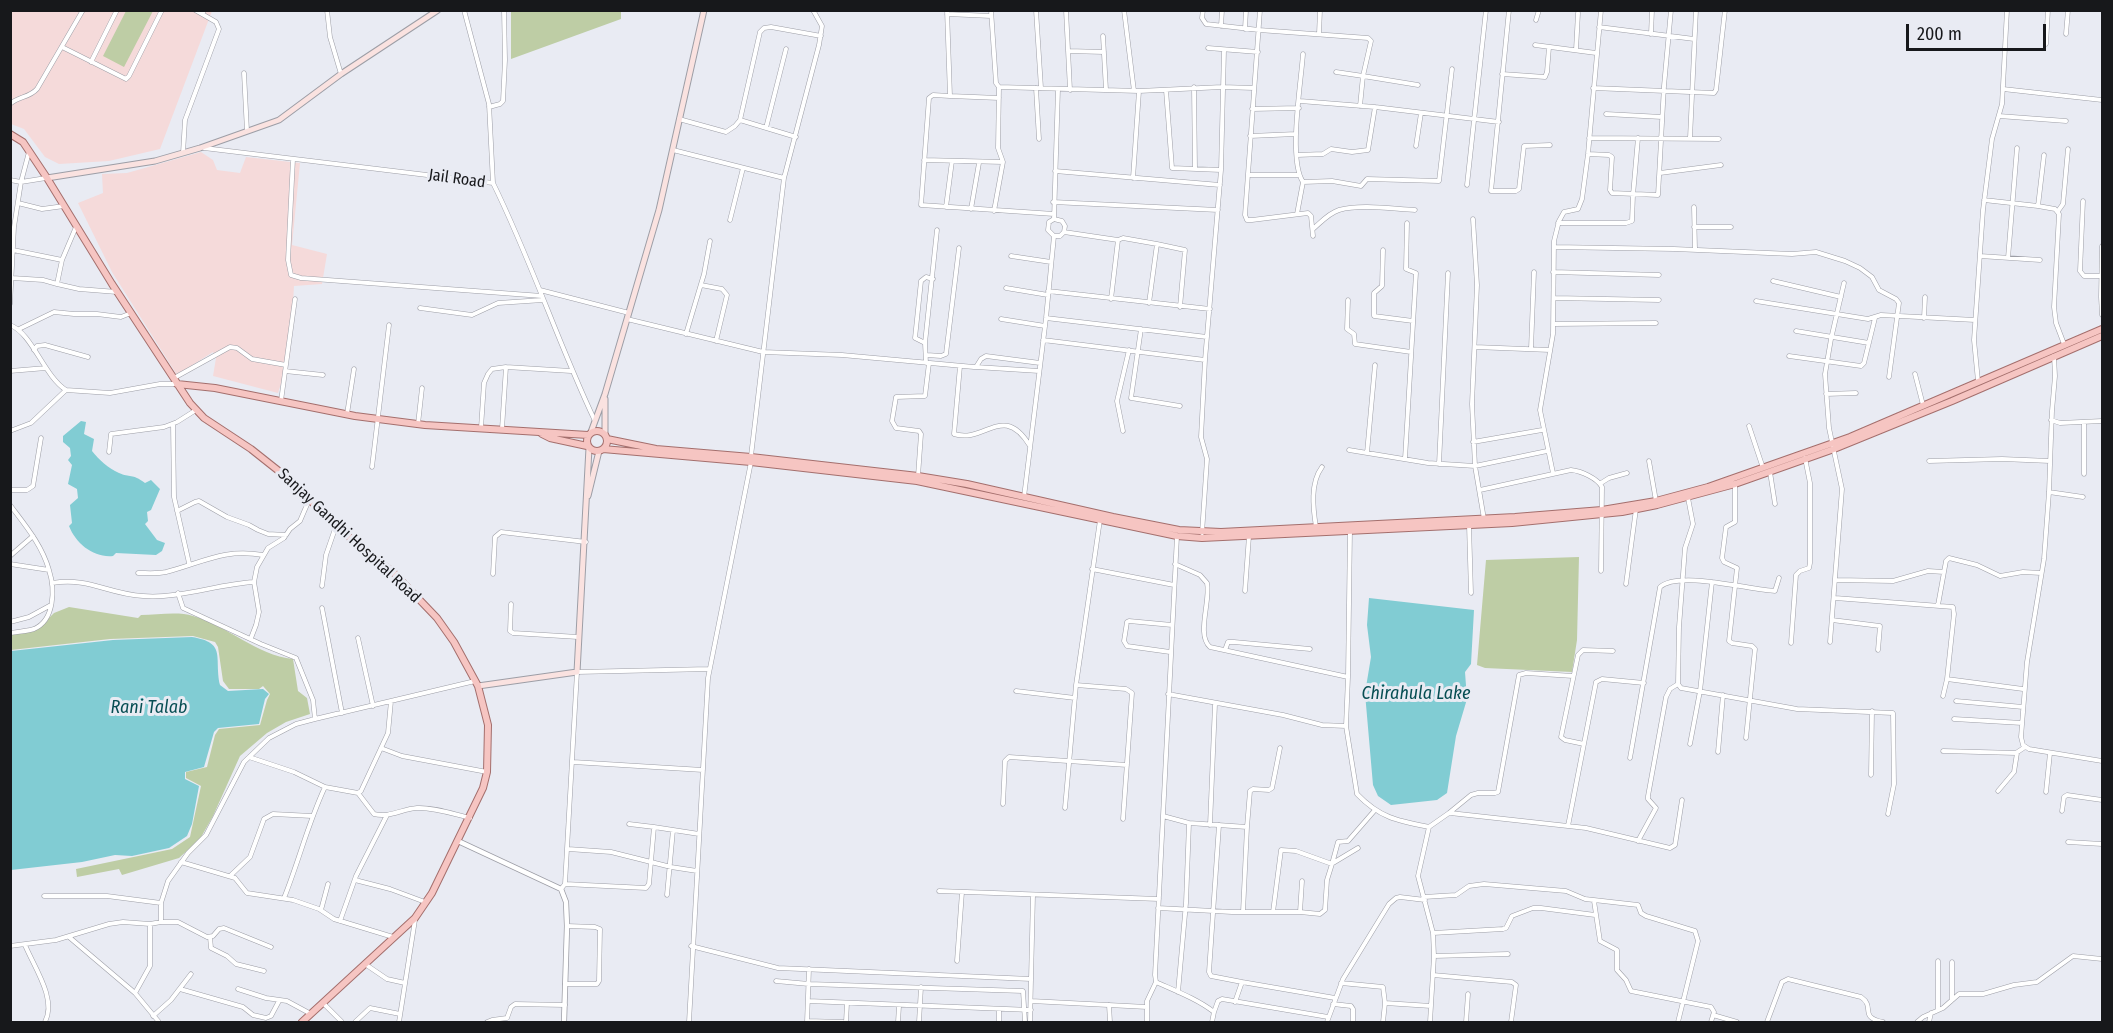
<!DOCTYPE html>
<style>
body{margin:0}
#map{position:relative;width:2113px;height:1033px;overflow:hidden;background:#e9ebf3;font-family:"Fira Sans Condensed",sans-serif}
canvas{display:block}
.frame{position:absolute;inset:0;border:12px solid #17181b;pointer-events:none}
.scale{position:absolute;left:1906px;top:24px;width:140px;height:27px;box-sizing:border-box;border:3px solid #17181b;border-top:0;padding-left:8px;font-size:18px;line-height:21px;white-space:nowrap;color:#17181b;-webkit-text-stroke:4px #e9ebf3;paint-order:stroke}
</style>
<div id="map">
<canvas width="2113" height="1033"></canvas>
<div class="frame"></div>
<div class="scale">200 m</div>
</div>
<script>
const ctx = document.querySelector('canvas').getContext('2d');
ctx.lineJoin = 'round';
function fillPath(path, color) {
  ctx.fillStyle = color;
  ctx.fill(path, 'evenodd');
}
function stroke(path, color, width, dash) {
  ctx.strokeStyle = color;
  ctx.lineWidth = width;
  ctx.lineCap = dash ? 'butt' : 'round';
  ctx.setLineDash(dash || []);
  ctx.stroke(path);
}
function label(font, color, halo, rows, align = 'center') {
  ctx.font = font + ' "Fira Sans Condensed",sans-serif';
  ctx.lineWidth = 6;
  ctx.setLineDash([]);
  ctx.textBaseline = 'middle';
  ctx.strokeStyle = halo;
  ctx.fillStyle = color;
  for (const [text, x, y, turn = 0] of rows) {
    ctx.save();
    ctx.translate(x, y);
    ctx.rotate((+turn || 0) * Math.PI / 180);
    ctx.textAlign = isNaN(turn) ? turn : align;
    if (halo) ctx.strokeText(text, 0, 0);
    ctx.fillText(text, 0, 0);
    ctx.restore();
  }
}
const education = new Path2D(`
 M10,11H212L160,149L109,161L59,164L45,157L24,129L11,124Z
 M201,152L213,160L217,170L240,173L246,157L300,163L292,245L327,254L322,284L294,286L290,355L278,393L213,376L216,358L213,352L177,375L112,272L78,203L103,193L102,174L127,173Z`);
const green = new Path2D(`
 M126,11H153L124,67L103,56Z
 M511,11H621V19L511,59Z
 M1579,557L1577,640L1572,672L1485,668L1477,665L1486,560Z
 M69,607L138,618L141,615C157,615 178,611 193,616C228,626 256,655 293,659L298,691L307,698L310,714L286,722L267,733L240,756L213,816L200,839L179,858L122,875L119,869L77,877L76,869L172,849L190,837L201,786L186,778V772L207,767L215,735L219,729L260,725L267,700L270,694L263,686L259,689H229L223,681L218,647L215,642L193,636L110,639L11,650L10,635L38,629L54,613Z`);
const water = new Path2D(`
 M81,421L86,422L84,434L94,439L92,451C99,460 108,468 119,473C130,478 132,473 145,483L151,480L160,489L151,510L147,512L148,521L145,524L157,540L165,543L162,551L156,555L116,553L113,556C94,558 76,544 69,526L72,523L70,505L78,498L77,489L68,484L72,465L68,460L71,456L70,448L63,442V436Z
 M1369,598L1474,610L1471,664L1465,672L1467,699L1456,736L1447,793L1437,800L1391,805L1378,796L1373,785L1365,693L1371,657L1367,625Z
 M192,637C227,643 214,656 220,685L228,691L263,689L269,694L265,699L259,724L218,728L214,732L204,767L185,772V779L199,786L192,824L187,836L169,848L132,856L115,855L82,862L11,870V651L113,640Z`);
const minor = new Path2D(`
 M195,10L202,14L204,10
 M327,10L330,37L341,74
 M464,10L489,104L493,183
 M947,10L950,96L933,95L929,98L921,205L1054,214
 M991,10L996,83L999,87L998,148L1003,162L994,211
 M1036,10L1041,88
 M1066,10L1070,90
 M1124,10L1134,91
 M1203,10L1202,18L1206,24L1259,30L1368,38L1371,41L1363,76L1418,85
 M1260,10L1245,215L1247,220H1252L1308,213L1311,216L1313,236
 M1509,10L1491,191H1516L1519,189L1524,146L1550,145
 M947,14L991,16
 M1536,20L1539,10
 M1221,26L1222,10
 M1599,27L1694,39
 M1245,29L1246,10
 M1319,34L1320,10
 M1651,34L1652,10
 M2066,34L2068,10
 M1103,36L1106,90
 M2046,44L2048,10
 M1535,45L1596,53
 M62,47L126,79L129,76L162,10
 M1208,48L1258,52
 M1576,50L1578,13
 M1068,51L1104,52
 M91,62L117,10
 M1336,72L1363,76L1360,106
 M244,73L247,131
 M1502,74L1545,77L1547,72L1549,47
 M999,87L1139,91L1222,87L1254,88
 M1194,87L1195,169
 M1036,88L1039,139
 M1593,88L1714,93L1716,90L1725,10
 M1058,89L1054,219L1049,222L1048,230L1054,236H1060L1064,232L1118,240L1111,299
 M2003,89L2102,100
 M1166,90L1172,168L1221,170
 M950,96L999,98
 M1300,101L1375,107L1499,122
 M10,104C19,96 29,98 37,89L83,10
 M489,107L500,104L503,101L505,60L504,10
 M1252,109L1299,108
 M1606,114L1662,117
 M1999,116L2066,121
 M679,119L726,132L735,126L740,120L760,32L764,28L771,27L821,36
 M740,120L796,137
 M766,128L786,49
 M1250,136L1296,134
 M1589,138L1719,139
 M1690,138L1696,10
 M1416,146L1421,113
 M204,148L493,183C531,260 558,343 595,421
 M673,150L784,178L751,456
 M183,153L185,120L219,29L216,22L202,14
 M1588,154L1609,155L1612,157L1610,190L1612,193L1658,195L1664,86L1671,10
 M1297,155L1323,154L1331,149L1352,152L1368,150L1375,107
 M293,159L288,260L291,275L301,278L542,296
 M924,160L1003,162
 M1055,171L1220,185
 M1660,173L1721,165
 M1248,175H1299
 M784,178L819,45L822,26L813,10
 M1133,178L1139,91
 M10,180L21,182L46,178
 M1303,182L1332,181L1361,186L1367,179L1439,181L1452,69
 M1467,185L1486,10
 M1984,200L2038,206L2044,155
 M2083,201L2080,271L2084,276H2101
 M1053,202L1218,210
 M18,203L42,209L64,206
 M2038,206L2055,209L2059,214L2054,307L2056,323L2064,344
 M946,207L952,161
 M1694,207L1695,249
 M971,209L979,163
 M2058,211L2063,204L2068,149
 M1297,214L1303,182C1288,160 1301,83 1303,54
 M1054,219L1062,221L1065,226L1064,232
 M1473,219L1477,285L1472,404L1475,466L1547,451
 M730,220L743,168
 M1558,223H1626L1632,221L1633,195L1638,138
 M1694,227H1731
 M1313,229C1321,222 1329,213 1339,210C1361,204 1393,209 1415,210
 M1118,240L1123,238L1157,244
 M2102,246L2101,297L2102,315
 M1554,247L1674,249L1792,254L1816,252L1845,261L1860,268L1872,277L1879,290L1896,299L1899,303L1889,377
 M13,250L62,260
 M1383,250L1382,286L1374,293V316L1413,321
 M1011,256L1051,262
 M1980,256L2040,260
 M2008,258L2017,148
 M1553,272L1659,275
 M12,278L43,280L57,284L62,260L76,227
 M1773,281L1841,297
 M57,284L79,289L117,292
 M701,285L722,289L727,295L716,341
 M1006,288L1048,295
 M540,290L629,313
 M1048,291L1210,309
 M1554,298L1659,300
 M1348,300L1347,329L1354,334L1355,344L1411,352
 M1756,301L1868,319L1881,315L1975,320
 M1149,303L1157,244L1185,250L1180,307
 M10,304L14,227L21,182L29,152
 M420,308L472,315L498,303L543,300
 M1046,318L1207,337
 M1924,318L1925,297
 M627,319L763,352L842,355L974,367H976L981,359L986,356L1040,363
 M1001,319L1045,326
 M1554,324L1656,323
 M10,325C32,333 44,376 66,390L110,393L160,384H177
 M19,329L54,312L74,314H97L121,317L131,313
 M1141,329L1131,398L1180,406
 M1796,331L1869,343
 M686,334L704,274L710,241
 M1043,340L1205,360
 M925,343L915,338L921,281L926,277L933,279
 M1475,347L1550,350
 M1531,349L1534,272
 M34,350L37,346L45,345L88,357
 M927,355L941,356L946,354L959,248
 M1789,356L1861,366L1864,363L1875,318
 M2054,356L2055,376L2052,411L2049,492L2044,559L2027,662L2021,737L2023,745L2029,749L2102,761
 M926,363L925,343L937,230
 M960,366L954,434C985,444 1003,402 1030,446
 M976,367L1039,371
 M10,371L46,368
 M285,371L323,375
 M1915,374L1923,405
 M174,378L230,347L237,348L252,359L286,365
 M1978,381L1974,340L1983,210L1992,139L2002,104L2007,10
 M1826,394L1856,393
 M281,401L295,299
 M347,414L354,369
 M2051,420L2060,423L2102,421
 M173,424L174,497L189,563
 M418,424L422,388
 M1749,426L1763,468
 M481,428L484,383L488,374L492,369L506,367
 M502,429L506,367L571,371
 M10,431L31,423L66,390
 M1123,431L1117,401L1129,350
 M1473,442L1542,430
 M1349,450L1428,463L1475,466L1484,519
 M109,452L111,434L164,427L177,422L196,410
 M1367,453L1375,365
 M1405,459L1416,273L1406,269L1407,223
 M1649,461L1656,501
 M1929,461L2002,459L2050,461
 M1439,464L1448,273
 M372,467L389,325
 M1770,472L1775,504
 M1553,473L1540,410L1553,334L1554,241L1559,221L1564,212L1578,209L1582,199L1588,154L1601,10
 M2084,474V422
 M918,476L921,434L919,431L896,428L892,421L896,397L925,396L929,363
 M1601,483L1609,478L1627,473
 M1735,485V522L1726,527L1722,558L1724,562L1737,568L1729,641L1732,643L1752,646L1755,649L1746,738
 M10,490H27L33,486L41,438
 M1480,490L1571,470C1581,471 1597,478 1602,487L1601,571
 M2049,492L2083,497
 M1024,497L1046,318L1054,236
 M1688,498L1693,524L1685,548L1679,627L1678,684L1681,688L1797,709L1893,713L1894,784L1888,814
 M10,505C25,525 42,545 49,570
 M177,511L195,502L199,501L227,517L249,525L258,530L268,534L286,535
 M1100,520L1076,685L1126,689L1132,693L1123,819
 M1469,525L1471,593
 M1316,527C1313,508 1310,483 1322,467
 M1202,533L1207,459L1201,437L1205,360L1221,170L1224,50
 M10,556L33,536
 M10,564L49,570C55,589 55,620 34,629C27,631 18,632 10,633
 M1175,564L1200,575L1207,583C1211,600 1196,635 1210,647L1348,677
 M1092,569L1174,585
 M138,573C147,573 157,574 166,572C202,563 223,548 263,555
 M493,574L495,537L501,532L586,542
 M1836,580L1893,581L1928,571L1944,572
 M52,583C90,577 107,594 143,596C180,599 217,584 254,582
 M1626,584L1636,509
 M322,586L326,555L336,526
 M1245,591L1249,536
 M178,593L183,608L261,644L296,658L313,700L315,719
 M1835,598L1953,607L1954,614L1947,679L1943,696
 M511,604L510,631L513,633L578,637
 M1938,605L1946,561L1949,558L1977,565L2000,576L2023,572L2041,573
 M322,608L342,713
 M1832,620L1880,626L1878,650
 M10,622L29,617L51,605
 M251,638L256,625L259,612L254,582L257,567L268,548L284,538L290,529L300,521L309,500
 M358,638L373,706
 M1830,642L1842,489L1829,428L1825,374L1831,339L1844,283
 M1791,643L1796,575L1800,571L1809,568L1810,563V483L1805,458
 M1225,650L1228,642H1234L1310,649
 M1170,652L1127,646L1124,641L1127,622L1129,621L1172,625
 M1947,679L2023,689
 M1016,691L1075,698
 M1168,694L1283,715L1322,725L1346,726L1348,677L1350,530
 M1956,701L2023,707
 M1954,719L2022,723
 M1346,726L1357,794C1380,818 1398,821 1429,827
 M1584,744L1565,740L1561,737L1578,655L1583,650L1613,651
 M1690,744L1700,691L1712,582
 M381,748L402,756L487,772
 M1943,751L2016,753L2025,747
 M1718,752L1723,695
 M249,757L294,772L325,787L358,793L361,791L388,733L391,701
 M1630,758L1660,587C1679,570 1750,590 1775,591L1779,578
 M573,762L703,770
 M1871,775L1872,711
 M1998,791L2014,772L2017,753
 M2046,792L2050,753
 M358,793L374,814C389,818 402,809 417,808C434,807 453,814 470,818
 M1003,804L1005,761L1009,757L1127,765
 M1065,808L1076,685
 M2062,811L2064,797L2067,795L2102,800
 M1450,813L1586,828L1670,848L1675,845L1682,800
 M1163,816L1189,823L1247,827L1250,791L1253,789L1269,790L1272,788L1280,748
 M1210,825L1215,704
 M1219,825L1209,972L1211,976L1242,982
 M1568,826L1596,682L1602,679L1644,683
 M654,827L699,834
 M1638,841L1656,808L1648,799V796L1666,697L1670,689L1678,684
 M2068,842L2102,844
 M568,849L611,852L671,867L697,871
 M181,862L235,878L247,893L293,900L319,909L334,919L393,937
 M1333,863L1358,848
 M1332,864L1338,842L1348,841L1375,810
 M230,876L250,857L264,819L273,814L312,816
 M355,880L390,889L425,902
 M565,884L646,888L649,884L654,827L629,824
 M561,889L565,884L577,672L709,669
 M939,891L1159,899
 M667,895L673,830
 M44,896H107L161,903
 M1424,897L1456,895L1469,886L1484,884L1566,891L1585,899L1638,905L1641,913L1646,916L1695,931L1698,941L1678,1022
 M284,898C299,861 308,823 325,787
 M1594,901L1600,941L1617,950V970L1626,980L1631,991L1711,1007L1714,1012L1711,1022
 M1158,908L1232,912H1300L1302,881
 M321,910L328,884
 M1243,912L1247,827
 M1273,912L1281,850L1296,851L1332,864L1327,880L1325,910L1320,914L1300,912
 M340,921L356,876L387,815
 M161,922V903L168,881L188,853L206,835L244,762L269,738L296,724L315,719L475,681
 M1433,933L1503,929L1506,928L1512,916L1533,908H1541L1595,915
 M69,937L135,993L150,966V924
 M210,937L211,948L227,956L236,964L264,971
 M25,945C34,967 57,999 45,1022
 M10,946L56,940L109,924L123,922L150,924L161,922H178L207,937L213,936L219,929L224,928L271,947
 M691,946L778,968L1031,979
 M1434,956L1508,954
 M957,961L962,892
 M365,964L387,979L405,983
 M1433,975L1512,982L1516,985L1511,1022
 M776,981L809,984L1023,991L1025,1022
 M1156,982C1176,991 1197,999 1214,1012L1212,1022
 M1341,983L1383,987L1385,1003
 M565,984H597L599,981L600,929L595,927L567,926
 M180,989L243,1007L253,1015L266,1018L271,1016L279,1001
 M238,989L266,998L287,1001L311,1014
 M1178,992L1186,903L1189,823
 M135,993L159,1022
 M1952,1000V962
 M808,1001L1031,1010
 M1031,1001L1147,1007
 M1235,1002L1242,982L1335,998
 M323,1003L342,1022
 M1333,1004L1351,1006L1353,1009V1022
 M1109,1005L1110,1022
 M1938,1010V961
 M1214,1012L1218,1001L1222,999L1328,1017
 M1713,1015L1737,1022
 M153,1016L171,1000L191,974
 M807,1021L843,1022
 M355,1022L370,1008L400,1014
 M399,1022L415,920
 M487,1022L492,1020L507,1018L511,1007L515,1004L565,1005
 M689,1022L708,678L751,462
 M807,1022L809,969
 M846,1022L847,1003
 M898,1022L899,1006
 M919,1022L921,987
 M999,1022V1010
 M1030,1022L1033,895
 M1147,1022V1001L1156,982L1155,975L1177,536
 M1327,1022L1343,979L1389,904L1396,898L1400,897L1425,900
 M1383,1022L1385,1003L1431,1006
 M1430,1022L1434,956L1433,933L1418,876L1429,827L1449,813L1471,795L1478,793H1495L1498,792L1519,675L1526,673L1573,676
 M1466,1022L1468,994
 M1767,1022L1782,982L1788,979L1861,997C1876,1007 1858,1017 1883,1022
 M1917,1022L1923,1017L1943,1008L1959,994H1983L2014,985L2037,982L2073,956L2102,959
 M1929,1022L1931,1013`);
const tertiary = new Path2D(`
 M458,841L561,889L566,902L567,926L564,1022`);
const secondary = new Path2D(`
 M47,178L155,161L200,148L279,120L341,74L438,10
 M605,399V435
 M591,432L605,394L659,210L704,10
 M588,496L599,451
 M478,686L577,672L589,448`);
const primary = new Path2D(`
 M10,134L23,142L47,178L112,284L190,403L204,418L251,449L280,472L362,549L393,572L437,618L454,642L478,686L488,725L487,772L483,788L432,893L415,918L302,1022
 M177,384L215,388L355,416L425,425L588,435
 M587 441a10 10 0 1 1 20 0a10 10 0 1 1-20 0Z
 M542,434L550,438L587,446
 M607,439L656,449L751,457L918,476L967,484L1113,517L1179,530L1221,532L1515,517L1602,510L1656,501L1708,487L1850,437L2102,329
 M603,449L751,462L917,481L1177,536L1202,538L1512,523L1622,512L1657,505L1735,484L1834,449L1952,401L2102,336`);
const streetNames = [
 ["Jail Road",457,179,8],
 ["Sanjay Gandhi Hospital Road",349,536,43]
];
const waterNames = [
 ["Chirahula Lake",1416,694],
 ["Rani Talab",149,708]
];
fillPath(education, '#f5dada');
fillPath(green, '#becda5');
fillPath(water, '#81ccd3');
stroke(minor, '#9d9ea6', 5);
stroke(tertiary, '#9d9ea6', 6);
stroke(secondary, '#9d9ea6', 7);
stroke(primary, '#a46f6d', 8);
stroke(minor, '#fff', 4);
stroke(tertiary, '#fff', 4.5);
stroke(secondary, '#fae2e0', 5);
stroke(primary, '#f6c5c2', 6);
label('16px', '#17181b', '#e9ebf3', streetNames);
label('italic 18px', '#074e53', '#e9ebf3', waterNames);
</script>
